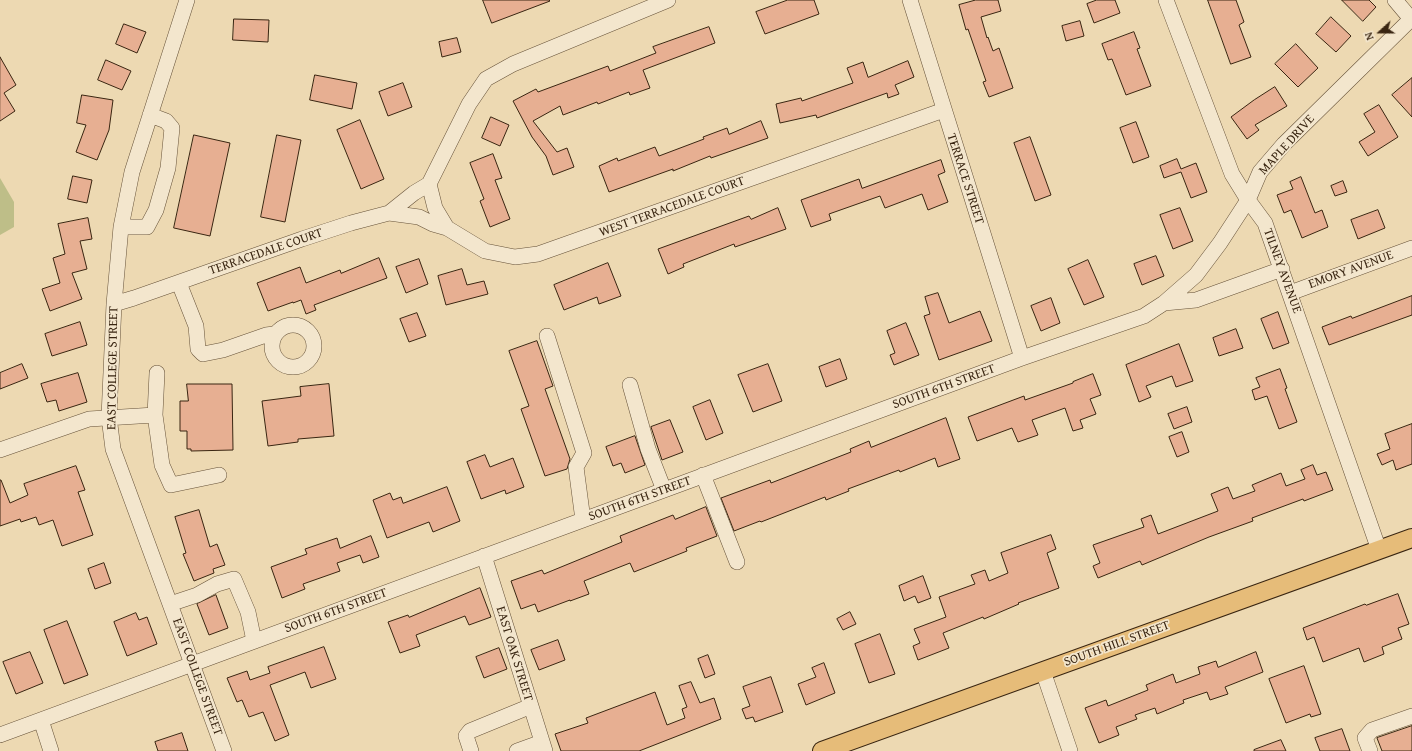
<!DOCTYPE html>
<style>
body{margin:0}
#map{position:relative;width:1412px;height:751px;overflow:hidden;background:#edd9b2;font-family:"Gentium Book Plus",serif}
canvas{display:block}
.north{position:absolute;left:1360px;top:12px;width:40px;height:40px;-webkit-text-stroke:3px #f3e6cd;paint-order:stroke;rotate:249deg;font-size:11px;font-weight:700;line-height:16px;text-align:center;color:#392511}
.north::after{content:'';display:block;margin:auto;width:14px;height:18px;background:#392511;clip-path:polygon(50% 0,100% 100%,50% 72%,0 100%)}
</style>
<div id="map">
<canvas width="1412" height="751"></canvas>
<div class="north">N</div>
</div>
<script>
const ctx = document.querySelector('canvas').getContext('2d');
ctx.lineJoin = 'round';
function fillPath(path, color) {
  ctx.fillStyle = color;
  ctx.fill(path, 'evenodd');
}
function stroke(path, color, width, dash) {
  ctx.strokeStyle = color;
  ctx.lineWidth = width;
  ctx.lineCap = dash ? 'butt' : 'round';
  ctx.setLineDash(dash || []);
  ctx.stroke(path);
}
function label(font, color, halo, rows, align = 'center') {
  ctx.font = font + ' "Gentium Book Plus",serif';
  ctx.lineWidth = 3.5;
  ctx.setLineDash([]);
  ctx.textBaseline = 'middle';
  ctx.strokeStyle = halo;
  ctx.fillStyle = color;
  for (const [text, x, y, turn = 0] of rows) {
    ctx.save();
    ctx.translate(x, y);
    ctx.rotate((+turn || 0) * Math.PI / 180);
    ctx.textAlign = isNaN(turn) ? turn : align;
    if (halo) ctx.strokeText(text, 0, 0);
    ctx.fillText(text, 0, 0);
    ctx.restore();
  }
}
const green = new Path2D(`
 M0,178L14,202V227L0,235Z`);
const building = new Path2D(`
 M483,0H549L550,1L492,23Z
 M788,0H814L819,14L765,34L756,12Z
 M976,0H998L1001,11L981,17L987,38L988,37L993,51L999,48L1013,88L989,97L983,82L986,81L968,29L966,30L959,5Z
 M1097,0H1115L1120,13L1094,23L1087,4Z
 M1208,0H1236L1244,22L1239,25L1251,57L1231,64Z
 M1342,0H1369L1376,7L1363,21Z
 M1331,17L1351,36L1336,52L1316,34Z
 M234,19L269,20L268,42L233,40Z
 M1080,21L1084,36L1066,41L1062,26Z
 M124,24L146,32L137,53L116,44Z
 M709,27L715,43L643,70L650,88L630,95L629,92L598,104L597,102L563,115L560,106L533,121L557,152L567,148L574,167L553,175L546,156L532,137L513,101L536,89L538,92L608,66L610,71L656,53L653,47Z
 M1134,32L1140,48L1137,49L1151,86L1126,95L1112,59L1108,60L1102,44Z
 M457,38L461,52L442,57L439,42Z
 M1296,44L1318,68L1298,87L1275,64Z
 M0,57L16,85L4,93L15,111L0,121Z
 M106,60L131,71L122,90L98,80Z
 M908,61L914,77L895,85L899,94L888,98L887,93L817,118L816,115L780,123L776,104L801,98L802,101L853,83L847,68L863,62L868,77Z
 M315,75L357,83L352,109L310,100Z
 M1412,78V117L1392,95Z
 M403,83L412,107L388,116L379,92Z
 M1275,87L1287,106L1255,125L1259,130L1247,139L1231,117L1254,100Z
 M82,95L113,100L109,130L97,160L76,152L86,125L77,123Z
 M1379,105L1398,137L1368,156L1359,142L1375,132L1364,114Z
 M491,117L509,125L500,146L482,138Z
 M360,120L384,179L361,189L337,130Z
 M761,121L768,138L711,158L710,156L673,171V169L609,192L599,166L617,158L618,161L655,147L659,156L704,139L703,137L727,128L729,134Z
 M1136,122L1149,157L1133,163L1120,128Z
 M194,135L230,143L210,236L174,228Z
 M277,135L301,140L285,222L261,217Z
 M1030,137L1051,195L1035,201L1014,143Z
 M493,154L502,178L495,180L510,219L490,227L480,201L484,199L470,163Z
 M1177,159L1181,169L1196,163L1207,192L1191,198L1181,172L1164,178L1160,166Z
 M941,160L945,172L938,175L948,202L928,210L922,194L885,208L880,196L829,214L831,220L811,227L801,200L859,179L862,188Z
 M73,176L92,180L87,203L68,199Z
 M1301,177L1315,213L1322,210L1328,227L1302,238L1291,210L1284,213L1277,195L1293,189L1290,182Z
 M1343,181L1347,192L1335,196L1331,186Z
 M778,208L786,229L735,247L734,244L683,264L684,267L668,274L658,249L749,216L751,219Z
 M1180,208L1193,241L1173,249L1160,215Z
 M1378,210L1385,228L1358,239L1351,220Z
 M88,218L92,239L80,241L87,269L72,273L82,299L50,311L42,289L60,283L53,258L65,254L58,224Z
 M1156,256L1164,276L1142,285L1134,264Z
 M379,258L387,278L314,305L316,310L306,314L301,300L293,303V302L268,311L257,283L300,267L306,283L340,270L341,273Z
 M419,259L428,284L406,293L396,267Z
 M1088,260L1104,297L1084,305L1068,269Z
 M608,263L621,296L599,304L597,297L564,310L554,285Z
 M462,269L467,285L484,281L488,294L446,305L438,276Z
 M938,293L949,323L980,311L992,341L939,360L924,316L930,314L925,297Z
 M1412,296V315L1329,345L1322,327L1351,316L1352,318Z
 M1051,298L1060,323L1041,331L1031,306Z
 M1278,312L1289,343L1273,349L1261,319Z
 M417,313L426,336L409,342L400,319Z
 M80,322L87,345L52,356L45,334Z
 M906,323L919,355L894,365L890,355L895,353L887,331Z
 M1236,329L1243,348L1219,356L1213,338Z
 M537,341L553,386L545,389L570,459L567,469L545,476L521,409L529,406L509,351Z
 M1179,344L1193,381L1176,387L1172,376L1146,386L1151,397L1139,402L1126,365Z
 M840,359L847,379L826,387L819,367Z
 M22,364L28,378L0,389V373Z
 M768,364L782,401L753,412L738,375Z
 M1280,369L1287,388L1285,389L1297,422L1279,429L1267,396L1255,400L1252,390L1260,387L1256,378Z
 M78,373L87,402L59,411L56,400L47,402L41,384Z
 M1093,374L1101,395L1090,399L1096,414L1080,420L1083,428L1073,431L1065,408L1032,420L1038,435L1018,442L1012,428L977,441L968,417L1024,396L1025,400L1073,383V382Z
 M187,384H232L233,450L191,451V449H187V431H180V401H188Z
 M329,384L334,436L298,439V442L268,446L262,401L301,396L300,387Z
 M710,400L723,433L706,440L693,407Z
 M1187,407L1192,422L1174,429L1168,414Z
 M946,418L960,459L938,467L935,458L900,472L899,470L848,489L849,491L826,500L825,497L761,522L760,521L734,531L721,498L770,480L771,483L851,452L850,449L869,441L871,447Z
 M670,420L683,452L662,460L651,427Z
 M1412,424V464L1396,470L1393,460L1382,465L1377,454L1390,449L1385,434Z
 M1182,432L1189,452L1177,457L1169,437Z
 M635,436L645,465L625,473L621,463L613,466L606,447Z
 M485,455L490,467L513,458L524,487L506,494L505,490L481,499L467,462Z
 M1313,465L1317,475L1326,472L1333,490L1304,501L1303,499L1252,518L1253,521L1209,537L1142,565L1140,561L1098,578L1093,566L1100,563L1093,545L1144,527L1141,519L1151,515L1158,534L1218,511L1211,494L1228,487L1233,499L1255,491L1252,485L1281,473L1286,486L1305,479L1301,470Z
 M76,466L85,490L78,492L93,535L62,546L53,520L39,525L36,517L21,522L20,519L0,526V480H1L10,503L28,495L24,484Z
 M447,487L460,521L433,532L429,522L387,538L373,500L390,493L393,500L401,497L403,503Z
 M706,507L717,536L686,548L687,551L634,572L630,563L584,581L589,594L570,601V600L538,612L535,604L521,609L511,581L542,570L544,574L622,542L620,536L673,515L675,519Z
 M199,510L210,547L217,544L225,565L213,569L214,573L194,581L183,554L186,553L175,517Z
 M1051,535L1056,549L1047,553L1059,588L1018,603L1019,604L984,619L983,617L943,633L949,648L918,660L913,646L920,643L914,629L946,617L939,597L975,584L971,575L985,570L989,581L1008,573L1001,553Z
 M371,536L379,557L363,563L360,555L337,563L340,571L303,584L305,589L282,598L271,567L307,554L305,549L337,538L340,548Z
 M104,563L111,583L95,589L88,569Z
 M923,576L931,598L918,603L915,596L904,601L899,586Z
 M480,588L491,617L469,625L465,616L416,635L420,646L400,653L388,622L408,615L409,617Z
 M1398,594L1409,624L1398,628L1402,639L1382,647L1384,654L1364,662L1359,648L1323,662L1314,637L1307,640L1303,628L1365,604L1366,605Z
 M216,595L228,628L209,635L197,604Z
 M850,612L856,624L843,630L837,619Z
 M136,613L139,620L147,617L157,644L127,656L114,622Z
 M67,621L88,675L64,684L44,630Z
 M880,634L895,674L869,683L855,644Z
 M558,640L565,660L539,670L531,650Z
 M324,647L336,679L311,688L305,672L270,685L289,735L275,741L263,712L249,717L242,700L237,702L227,678L247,671L250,680L270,673L268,667Z
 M499,648L507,669L484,678L476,657Z
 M30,652L43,683L16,694L3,662Z
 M1256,652L1263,672L1225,687L1228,694L1210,700L1207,692L1183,700L1184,703L1157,714L1155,708L1135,715L1137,719L1116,727L1119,735L1099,743L1085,708L1106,700L1108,706L1148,690L1146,685L1173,674L1176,683L1200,674L1198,667L1216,661L1218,667Z
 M708,655L715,674L705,678L698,659Z
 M824,663L835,693L806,705L798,684L816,677L812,668Z
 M1304,666L1321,714L1311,717L1310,714L1286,723L1269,679Z
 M771,677L783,712L755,722L753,717L746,719L742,709L750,706L743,687Z
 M691,682L700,703L714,698L721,719L639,751H561L555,734L588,723L586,718L655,692L667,725L685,718L682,709L687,707L679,686Z
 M1412,726V751H1382L1377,738Z
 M1342,729L1350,751H1320L1315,738Z
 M182,733L188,751H158L155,742Z
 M1281,740L1286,751H1254V750Z`);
const minor = new Path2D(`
 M187,0L132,172L121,227L114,304L109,417L113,449L224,751
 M910,0L1022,358
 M1166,0L1232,174L1248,200L1265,223L1379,550
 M1395,0L1411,19
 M429,184L435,208L447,228L485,251L515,257L538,254L944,110
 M389,213L419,217L433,224L447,228
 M121,227H147L156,210L168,168L172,128L166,121L150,115
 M179,283L196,326L198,349L203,354L223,350L266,335L274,334
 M1290,293L1412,248
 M1164,303L1196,275L1220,243L1248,200L1260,172L1284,144L1412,18
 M114,304L134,298L302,239L351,223L389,213L414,193L429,184L469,104L486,79L513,64L668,0
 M272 346a21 21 0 1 1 42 0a21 21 0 1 1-42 0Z
 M547,336L584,453L576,467L583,520
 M630,385L648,449L664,490
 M155,415L157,373
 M0,450L89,419L155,415L162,465L171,485L219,475
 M703,475L737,562
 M484,556L545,751
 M170,604L197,595L217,584L234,579L248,612L254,641
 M1043,671L1070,751
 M41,720L51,751
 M0,735L1022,358L1144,316L1164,303L1196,300L1282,269
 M471,751L466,736L470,731L531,706
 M517,751L542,742
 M1370,751L1365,738L1372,730L1412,716`);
const major = new Path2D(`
 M822,751L1412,538`);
const streetNames = [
 ["MAPLE DRIVE",1287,145,-48],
 ["TERRACE STREET",965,179,72],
 ["WEST TERRACEDALE COURT",672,207,-20],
 ["TERRACEDALE COURT",266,252,-19],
 ["EMORY AVENUE",1351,270,-20],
 ["TILNEY AVENUE",1282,271,70],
 ["EAST COLLEGE STREET",113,368,-89],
 ["SOUTH 6TH STREET",944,387,-20],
 ["SOUTH 6TH STREET",640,499,-20],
 ["SOUTH 6TH STREET",336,611,-20],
 ["SOUTH HILL STREET",1117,644,-20],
 ["EAST OAK STREET",514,654,73],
 ["EAST COLLEGE STREET",197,677,70]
];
fillPath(green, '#bebe88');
fillPath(building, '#e7af92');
stroke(building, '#392511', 1);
stroke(minor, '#665239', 16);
stroke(major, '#392511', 20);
stroke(minor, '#f3e6cd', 15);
stroke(major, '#e6bc79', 18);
label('13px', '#392511', '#f3e6cd', streetNames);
</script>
